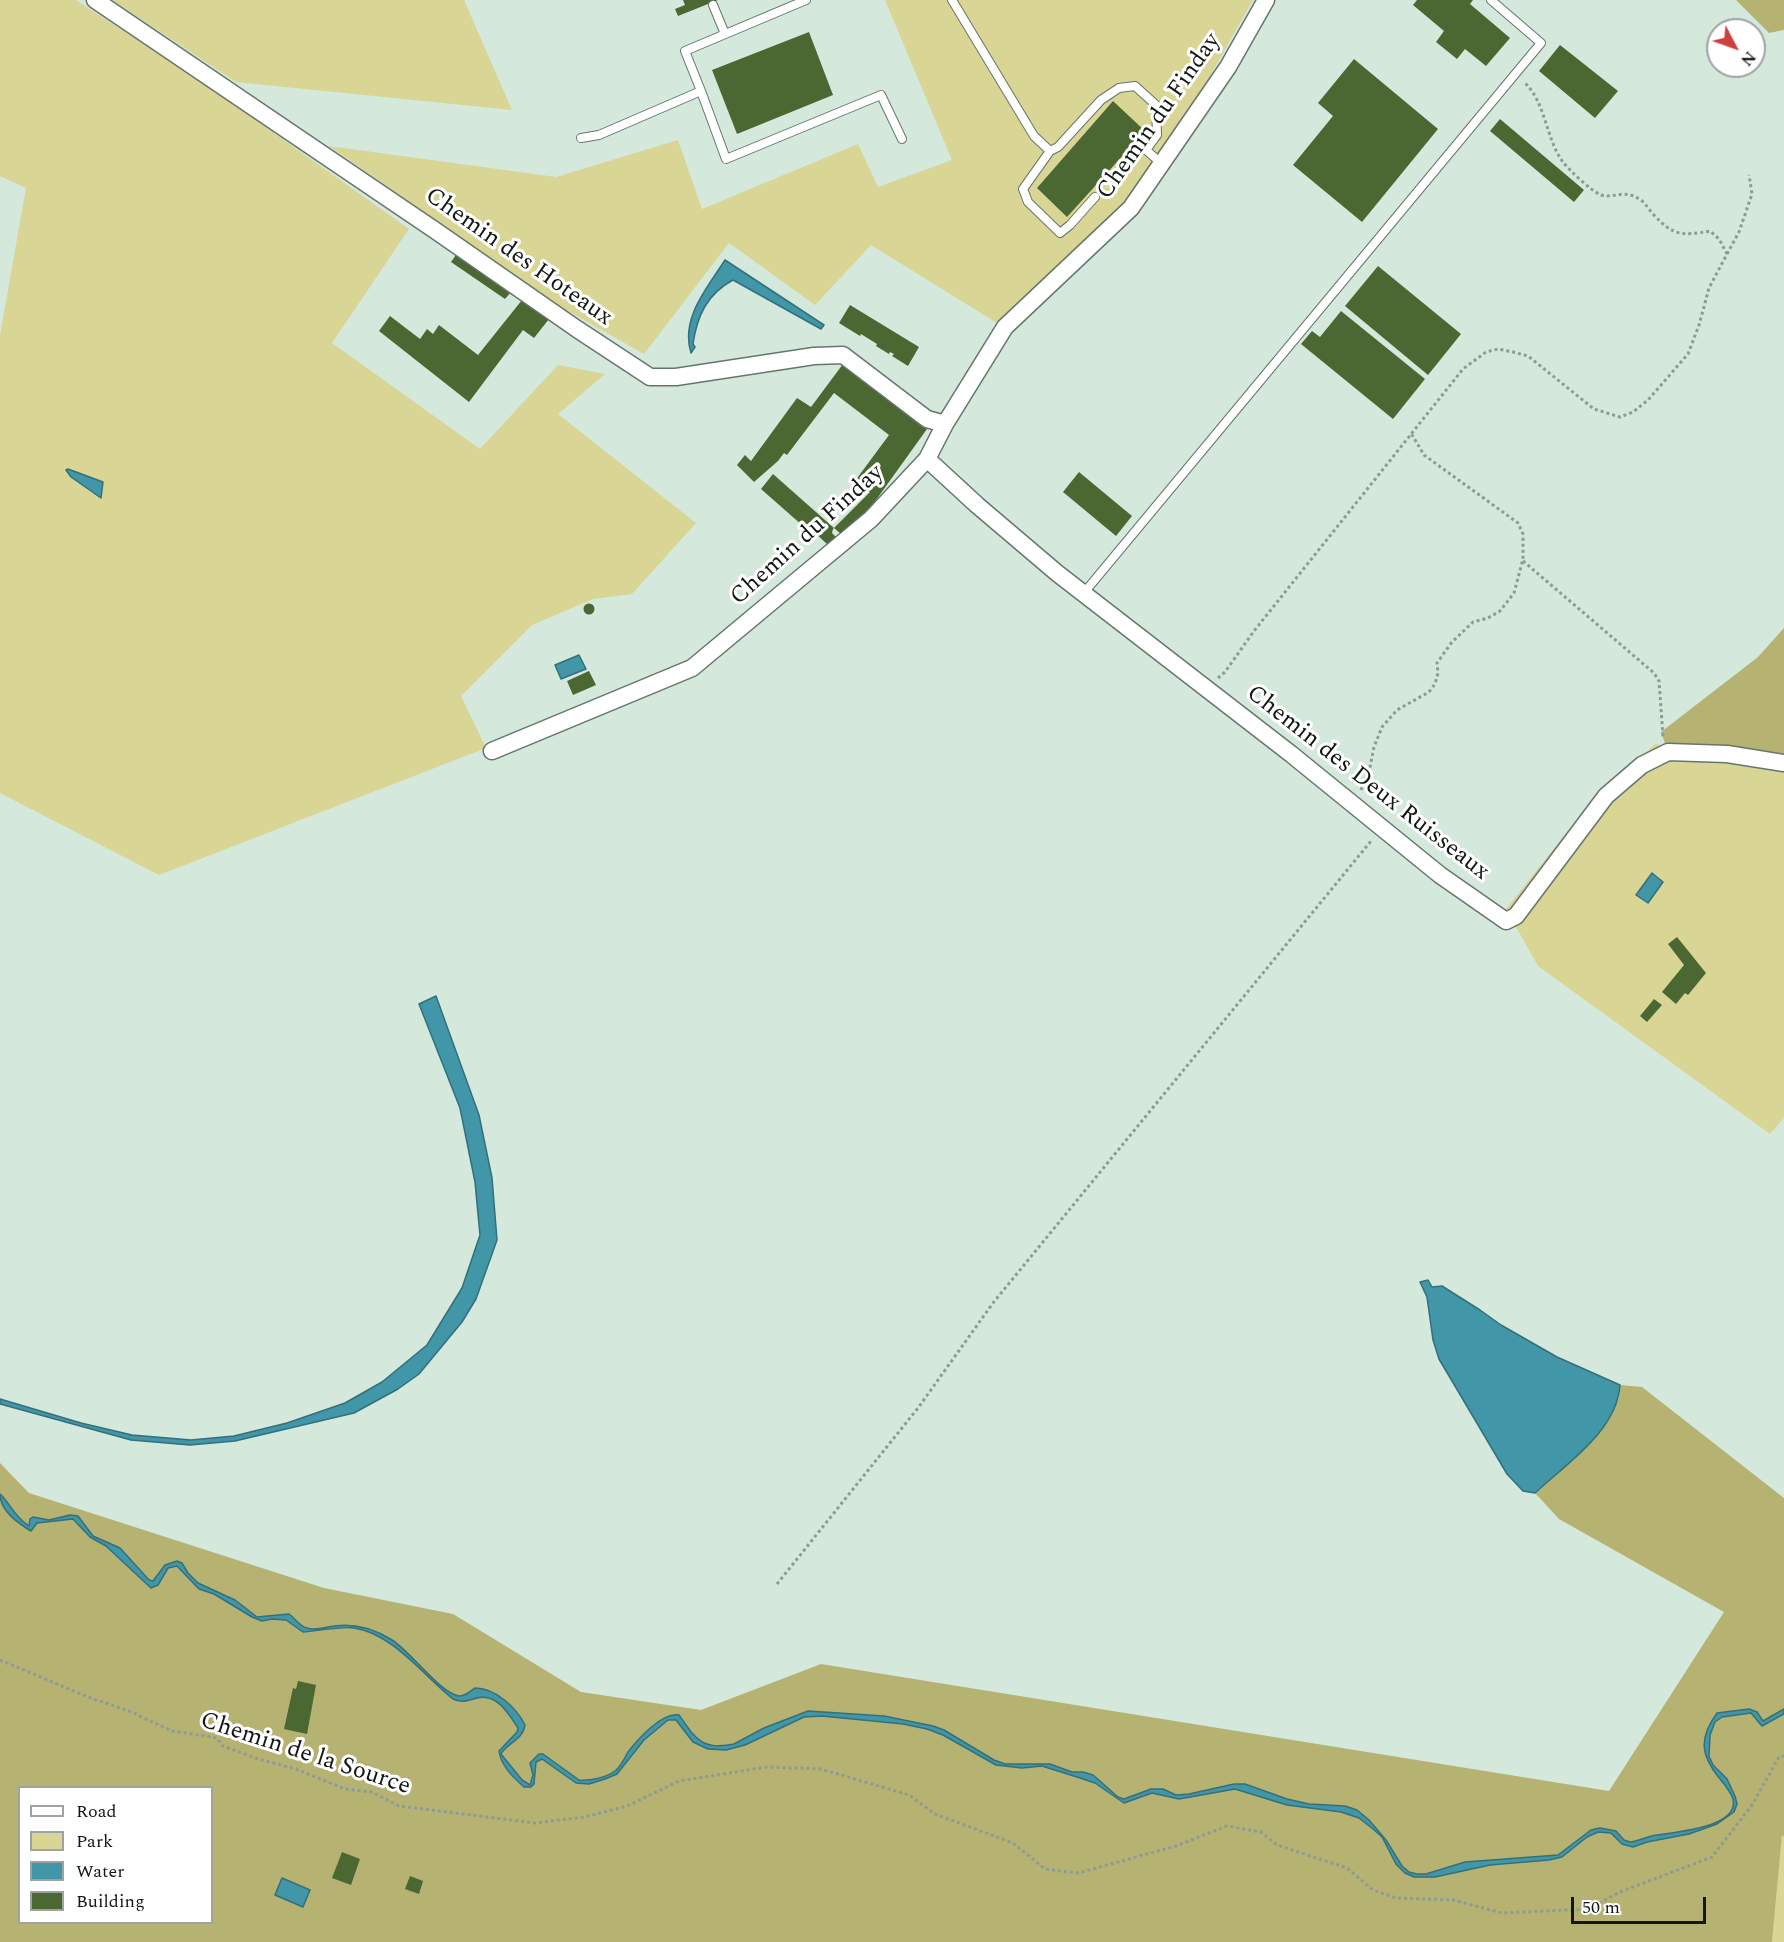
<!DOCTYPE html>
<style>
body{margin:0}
#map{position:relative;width:1784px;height:1942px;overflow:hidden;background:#d4e8dc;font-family:Spectral,serif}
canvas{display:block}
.legend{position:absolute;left:18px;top:1786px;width:195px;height:138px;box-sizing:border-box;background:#fff;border:2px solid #a0a2a1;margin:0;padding:8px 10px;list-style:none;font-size:18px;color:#111713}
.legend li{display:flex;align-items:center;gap:12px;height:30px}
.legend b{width:30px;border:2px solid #a0a2a1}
.north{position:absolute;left:1706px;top:18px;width:60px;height:60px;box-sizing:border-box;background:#fff;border:2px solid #a0a2a1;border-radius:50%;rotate:131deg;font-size:16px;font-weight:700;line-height:24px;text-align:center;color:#111713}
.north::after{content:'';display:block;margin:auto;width:21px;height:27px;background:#ce3f3f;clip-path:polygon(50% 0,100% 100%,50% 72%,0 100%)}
.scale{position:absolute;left:1571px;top:1897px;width:135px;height:27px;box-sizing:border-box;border:3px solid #111713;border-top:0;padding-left:8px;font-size:18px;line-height:21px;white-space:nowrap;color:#111713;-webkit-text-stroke:4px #fff;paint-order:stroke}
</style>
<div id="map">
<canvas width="1784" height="1942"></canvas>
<ul class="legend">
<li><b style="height:8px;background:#fff"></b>Road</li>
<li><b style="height:16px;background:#d9d595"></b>Park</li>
<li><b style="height:16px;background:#4196a7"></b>Water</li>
<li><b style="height:16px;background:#4b6732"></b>Building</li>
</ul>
<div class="north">N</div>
<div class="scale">50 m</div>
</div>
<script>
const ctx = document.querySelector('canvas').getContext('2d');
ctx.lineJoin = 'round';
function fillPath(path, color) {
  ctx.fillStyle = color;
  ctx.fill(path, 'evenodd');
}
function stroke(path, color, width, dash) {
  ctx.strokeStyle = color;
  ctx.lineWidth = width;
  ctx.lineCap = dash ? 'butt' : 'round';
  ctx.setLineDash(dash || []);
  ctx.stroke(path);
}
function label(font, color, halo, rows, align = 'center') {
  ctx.font = font + ' Spectral,serif';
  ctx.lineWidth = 6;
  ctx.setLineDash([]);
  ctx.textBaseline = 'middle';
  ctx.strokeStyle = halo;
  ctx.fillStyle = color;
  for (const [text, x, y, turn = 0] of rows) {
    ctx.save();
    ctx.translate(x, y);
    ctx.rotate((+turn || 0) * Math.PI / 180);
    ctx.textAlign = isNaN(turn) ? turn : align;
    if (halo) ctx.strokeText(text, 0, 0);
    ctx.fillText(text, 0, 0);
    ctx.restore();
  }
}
const green = new Path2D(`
 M0,0H76L215,91L409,229L332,343L480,449L558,365L605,374L558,414L696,523L632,594L593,599L532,625L461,696L486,748L159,875L0,793V335L26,188L0,176Z
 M112,0H464L512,110L236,82Z
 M885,0H1253L1193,106L1124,203L997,323L871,245L815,305L729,243L644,354L561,307L329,146L556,177L678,140L702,209L858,144L878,187L952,160Z
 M1656,743L1668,752L1784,763V1118L1770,1134L1538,966L1506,909L1575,822Z
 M1782,1834L1784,1837V1942H1772Z`);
const forest = new Path2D(`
 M1736,0H1784V30L1769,33Z
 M1784,628V763L1668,752L1661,732L1758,657Z
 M1620,1385L1642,1387L1784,1498V1837L1782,1835L1772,1942H0V1463L29,1493L324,1588L453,1614L581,1692L701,1710L821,1664L1609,1791L1724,1612L1559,1519L1535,1493L1594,1440L1619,1398ZM20,1788H212V1922H20Z`);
const water = new Path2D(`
 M725,260L824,325L821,329L733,280C707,294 697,316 693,344L695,347L691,353C680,318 708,287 725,260Z
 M68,469L103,482L101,498L71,477L66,470Z
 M579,655L586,669L561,679L555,665Z
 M1652,873L1663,882L1648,903L1636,895Z
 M436,996L479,1115L492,1178L497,1240L476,1299L462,1322L419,1374L398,1389L354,1413L235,1441L190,1445L131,1440L0,1404V1399L81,1423L132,1435L191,1440L234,1436L287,1423L345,1403L382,1382L427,1345L462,1288L480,1235L475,1182L460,1108L419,1004Z
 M1428,1280L1432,1287L1442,1286L1480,1310L1501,1325L1557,1357L1620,1385C1617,1431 1566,1464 1535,1493L1523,1491L1507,1474L1439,1359L1433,1340L1427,1297L1420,1282Z
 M0,1494C11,1504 14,1517 29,1526L30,1519L33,1517L49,1520L70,1515L78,1516L93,1536L120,1548L149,1580L153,1581L165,1565L177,1561L182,1563L188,1573L198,1583L235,1600L257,1617L289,1614C295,1618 299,1626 307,1628C316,1631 325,1627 334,1626C355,1623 375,1629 392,1640C410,1651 441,1694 459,1696C466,1696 470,1691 475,1688C495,1688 516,1707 525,1725C523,1740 507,1743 501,1754L522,1780L530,1785L533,1775L530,1763L539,1754H543L579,1780C590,1781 605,1778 615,1771C621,1767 624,1759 628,1752C638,1739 662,1712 679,1715C695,1738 702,1751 734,1744L764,1728L808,1711L884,1716L933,1726L944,1730L994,1760L1005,1764H1050L1072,1772H1083L1093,1775L1118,1797L1124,1799L1151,1789H1163L1176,1795L1189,1794L1234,1784H1245L1287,1799L1309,1804L1345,1806L1357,1810L1369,1820L1386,1840L1402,1866L1409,1872L1417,1874H1426L1465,1862L1558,1855L1591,1830L1600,1828L1616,1831L1624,1840L1630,1842C1637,1841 1644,1838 1652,1836C1670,1832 1740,1829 1733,1799C1731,1792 1725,1785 1720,1779C1701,1756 1698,1739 1717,1713L1749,1709L1757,1712L1763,1721L1784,1709V1714L1762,1726L1751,1713L1722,1717L1715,1722L1710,1735L1709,1756L1713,1765L1727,1779L1735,1796L1737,1804L1734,1812L1717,1824L1689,1834L1647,1842L1633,1847L1622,1844L1611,1833L1598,1832L1587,1837L1562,1857L1549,1860L1490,1865L1435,1877H1414L1405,1873L1396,1864L1382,1837L1373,1829L1359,1818L1341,1812L1287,1805L1235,1789L1179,1799L1152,1793L1124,1803L1095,1783L1077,1777L1042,1766L1022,1768L996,1765L943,1735L927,1729L903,1724L822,1716L804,1717L745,1745L726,1750L708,1749L693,1742L676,1720H668L644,1740L617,1774L605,1779L589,1784L576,1783L542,1759L536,1762L534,1784L531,1787H524C513,1777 501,1766 499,1751L517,1732L518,1728C509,1714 497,1693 477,1698C466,1701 463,1703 453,1699C424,1676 392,1633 354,1628C342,1626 317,1631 303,1632L286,1620L272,1619L262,1621L252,1617L214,1594L199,1589L177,1566L168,1568L158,1585L151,1588L106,1546L90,1537L73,1519L37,1523L31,1531C18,1523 0,1511 0,1494Z
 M282,1878L310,1890L303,1907L275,1895Z`);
const building = new Path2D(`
 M683,0H718L678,16L675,9L685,5Z
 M1417,0H1473L1470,4L1510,38L1486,66L1465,49L1457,59L1436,42L1444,31L1413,5Z
 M809,32L833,95L737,134L712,70Z
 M1560,45L1618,91L1595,118L1539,71Z
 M1354,59L1438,129L1362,222L1293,165L1333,116L1318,103Z
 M1113,101L1145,131L1067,217L1037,188Z
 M1500,119L1584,190L1574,202L1490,131Z
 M456,255L511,292L505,299L451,262Z
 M1378,266L1461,334L1428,375L1345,306Z
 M522,300L549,319L534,338L523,330L469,402L379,331L390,316L420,339L427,329L433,334L439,325L478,355Z
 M850,305L919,347L908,366L892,356L894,354L890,352L889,354L876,346L877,344L861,334L860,336L839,323Z
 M1341,311L1425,379L1393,419L1301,344L1312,331L1320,337Z
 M843,364L927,429L866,514L841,534L834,528L833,529L832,533L837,538L828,545L813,531L811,533L761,489L773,474L834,528L870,492L855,481L889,435L834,393L787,455L784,453L778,461L754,482L737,465L745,455L751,461L797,398L811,407Z
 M1079,472L1132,516L1116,536L1063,492Z
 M583.5 609a5.5 5.5 0 1 1 11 0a5.5 5.5 0 1 1-11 0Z
 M589,671L596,685L573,695L567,681Z
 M1677,937L1706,973L1688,995L1685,993L1676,1004L1662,992L1684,965L1668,944Z
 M1654,999L1662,1005L1647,1022L1640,1016Z
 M298,1681L316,1685L307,1734L284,1729L293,1688L296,1689Z
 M342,1852L360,1859L351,1885L332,1878Z
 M410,1876L423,1881L419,1894L405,1889Z`);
const path = new Path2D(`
 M1727,254L1739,232L1752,194L1749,175
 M1523,561L1654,673L1659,681L1663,737
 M1218,678L1225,672L1254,631L1463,369L1486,352L1498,349L1513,352L1528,356L1594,409L1620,417L1633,412L1648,400L1688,354L1699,325L1709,288L1727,254L1719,239L1710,231C1682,236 1673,236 1653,214C1649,210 1646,204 1641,200C1624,188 1615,199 1601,195C1591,191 1569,170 1563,162C1546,140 1546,103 1525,83
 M1361,790L1370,767L1374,747L1382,727L1397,710L1429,692L1435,684L1438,673L1437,663L1452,642L1473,622L1488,618L1500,611L1514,593L1523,559V534L1518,523L1424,455L1411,433
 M777,1584L918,1408L993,1303L1371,841
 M0,1660L88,1697L129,1711L172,1731L217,1738L223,1746L258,1759L296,1769L345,1789L372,1792L399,1806L535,1823L585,1817L627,1806L679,1781L767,1767L821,1769L909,1795L935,1814L1013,1843L1045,1869L1078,1873L1176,1846L1227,1826L1261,1832L1277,1845L1347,1868L1373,1890L1396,1898L1453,1900L1502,1913L1588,1909L1620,1892L1712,1857L1752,1805L1779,1757L1784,1756`);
const lane = new Path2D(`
 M952,0L1034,136L1050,151L1058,147L1101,100L1119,88L1135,86L1156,105L1157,135L1146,150L1161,163
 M713,5L725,34
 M701,91L685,51L806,0
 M581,138L599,135L701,91L726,159L881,95L902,139
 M1050,151L1023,189L1028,202L1060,233L1070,225L1095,197
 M1083,594L1541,43L1491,0`);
const street = new Path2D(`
 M95,0L436,231L577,329L650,377H676L814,356L843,355L927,419L945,424
 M927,459L977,505L1057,573L1291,754L1440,875L1506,921L1516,916L1606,796L1642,765L1668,752L1727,754L1784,763
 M492,751L692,668L871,519L927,459L945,424L1005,327L1131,208L1228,67L1266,0`);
const streetNames = [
 ["Chemin du Finday",1160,117,-55],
 ["Chemin des Hoteaux",518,258,35],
 ["Chemin du Finday",808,536,-42],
 ["Chemin des Deux Ruisseaux",1367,784,38],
 ["Chemin de la Source",305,1755,18]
];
fillPath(green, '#d9d595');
fillPath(forest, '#b6b272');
fillPath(water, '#4196a7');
stroke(water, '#33707b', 1.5);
fillPath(building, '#4b6732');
stroke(lane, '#65766c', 10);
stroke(street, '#65766c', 19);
stroke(path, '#8d9c93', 3, [3, 3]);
stroke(lane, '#fff', 8);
stroke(street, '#fff', 16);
label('24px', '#111713', '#fff', streetNames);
</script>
